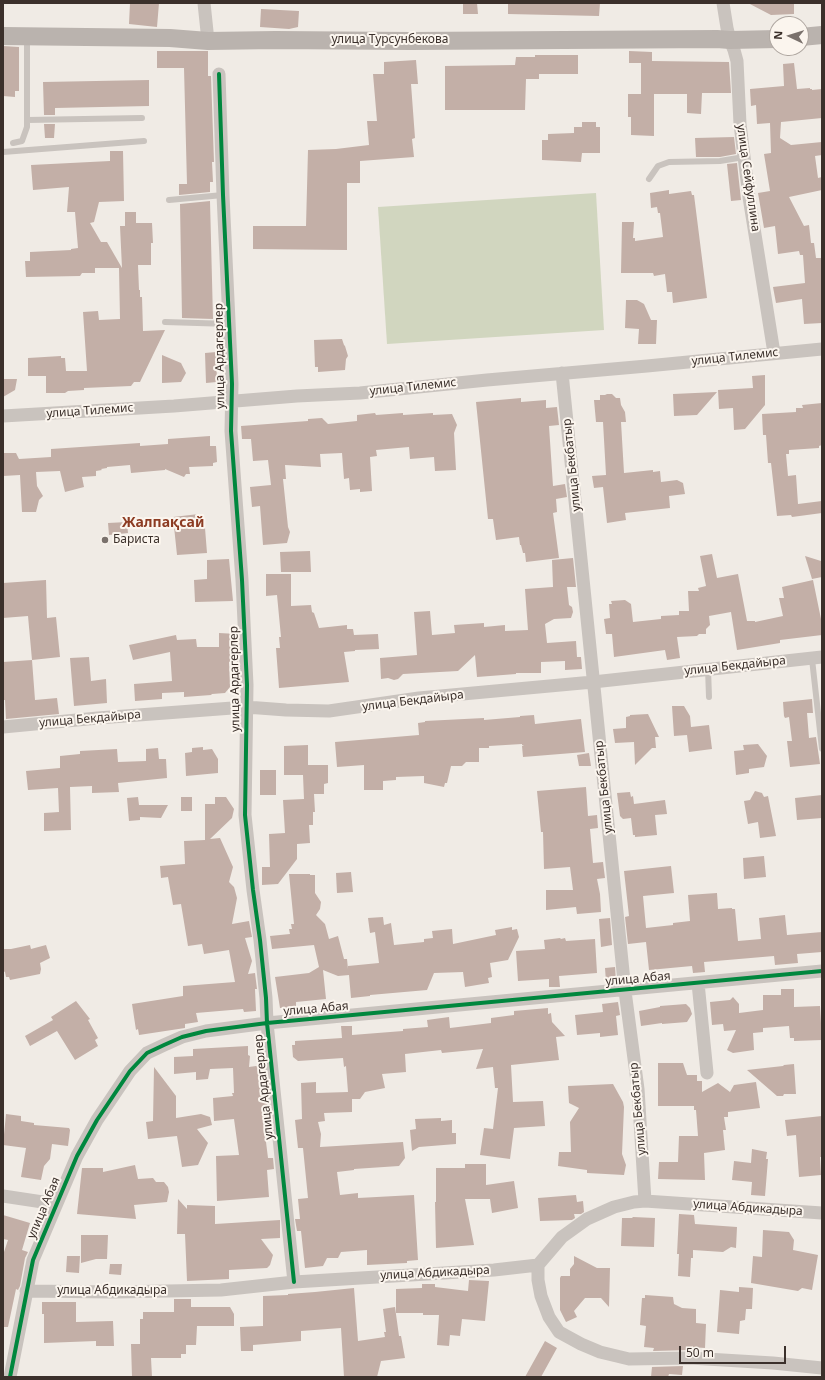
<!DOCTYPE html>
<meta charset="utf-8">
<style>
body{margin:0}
#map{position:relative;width:825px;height:1380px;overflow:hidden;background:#f0ebe5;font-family:"Noto Sans",sans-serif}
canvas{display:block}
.frame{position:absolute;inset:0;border:4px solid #3b302b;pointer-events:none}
.north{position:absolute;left:769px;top:16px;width:40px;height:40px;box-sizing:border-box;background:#fbf5ee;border:1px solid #aea6a0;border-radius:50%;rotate:274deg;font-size:11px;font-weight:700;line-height:16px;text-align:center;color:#3b302b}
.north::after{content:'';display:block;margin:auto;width:14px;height:18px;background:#7a716c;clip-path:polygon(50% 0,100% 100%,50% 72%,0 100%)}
.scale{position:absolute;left:679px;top:1346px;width:107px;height:18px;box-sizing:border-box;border:2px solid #3b302b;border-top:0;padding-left:5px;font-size:12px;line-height:14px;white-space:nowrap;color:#3b302b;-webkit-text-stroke:3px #fbf5ee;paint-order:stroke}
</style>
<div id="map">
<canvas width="825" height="1380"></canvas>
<div class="frame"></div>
<div class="north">N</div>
<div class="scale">50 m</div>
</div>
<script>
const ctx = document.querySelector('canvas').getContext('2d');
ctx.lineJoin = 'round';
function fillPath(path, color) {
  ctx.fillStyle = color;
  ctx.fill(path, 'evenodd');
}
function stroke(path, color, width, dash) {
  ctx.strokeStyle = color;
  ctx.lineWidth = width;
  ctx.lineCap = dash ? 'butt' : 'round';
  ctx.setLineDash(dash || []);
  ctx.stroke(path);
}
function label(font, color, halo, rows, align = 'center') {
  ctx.font = font + ' "Noto Sans",sans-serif';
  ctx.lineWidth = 4;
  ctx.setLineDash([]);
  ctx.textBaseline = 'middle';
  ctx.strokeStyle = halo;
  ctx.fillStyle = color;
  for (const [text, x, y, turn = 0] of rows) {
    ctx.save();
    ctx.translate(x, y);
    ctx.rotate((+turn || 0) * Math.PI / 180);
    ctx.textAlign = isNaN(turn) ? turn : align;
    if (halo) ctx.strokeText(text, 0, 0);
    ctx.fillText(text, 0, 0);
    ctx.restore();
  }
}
const green = new Path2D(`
 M596,193L604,330L387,344L378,207Z`);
const building = new Path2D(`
 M130,3H159L157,27L129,24Z
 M463,3H477L478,14H463Z
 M508,3H600L599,16L508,14Z
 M748,3H794V14L771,15Z
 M261,9L299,11L298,27L289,29L260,27Z
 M3,46L19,47V91H15V97L3,96Z
 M157,51H208V76H211L214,162H212L213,182H210V192L179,195V184H187L184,68H157Z
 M629,51L652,52V61L729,62L731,93H702L701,114L687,113V94H654V136L631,135V117H628V94H641V63H629Z
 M535,55H578V74H539V79H526L525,110H445V66L515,65L516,57H535Z
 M416,60L418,84H411L415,138L412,139L414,157L360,161V183H347V250L253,249V226H306L308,150L336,149L369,145L367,121H377L373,74H384V62Z
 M794,63L797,89L810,88V89H812V90L822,89V118L781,122L780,138L791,145L822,142V155L815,156L818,178L822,177V190L789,197L804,226L809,225L811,243H814L816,258H822V323L804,324L802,299L776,303L773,287L805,283L803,255H800L799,251L778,254L775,226L764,228L758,193L770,191L764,154L771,153L770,123L757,124L756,105L751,106L750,89L784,86L783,64Z
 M149,80V106L55,108V115H44L43,82Z
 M582,122H596V127H600V153H582L581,162L542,160V140H548V134L574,133V127H582Z
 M44,124H55L54,138H45Z
 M734,137L736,154L720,157H696L695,138Z
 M110,151H123L124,201L99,202L94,222L90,223L101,242H107L122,268L120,226H125V212H136V223H152L153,243H151V265H138L139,290H140V297H142L143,331L165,330L140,382H134L131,386L84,388V390L68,391L65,393H46V376H28V358L61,356V358H65L66,371H87L83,312L98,311L99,320L120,319L119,268H95V273H82L80,276L26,277L25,261H30V252L71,250V249L78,248L75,212H67L69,187L33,190L31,165L110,161Z
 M737,163L741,200L731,201L727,164Z
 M669,190V194L691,191L692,195H694L707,298L673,303L672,292H667L665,274L654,276L653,273H621L622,222H634L633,238H635V241L663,237L660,213H658L657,207L651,208L650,193Z
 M210,201L213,319L182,318L180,204Z
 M626,300H637L644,304L651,320H657L656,344H638L639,329L625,328Z
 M342,339L344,345L345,346L348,356L346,359L345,370L318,372V367H315L314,340Z
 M216,352L217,382L206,383L205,353Z
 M162,355L181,363L186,373L181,382L162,383Z
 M765,375V405L745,429L734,430L733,408L719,409L718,390L753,388L752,376Z
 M3,379H17L15,390L3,397Z
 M717,392L697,415L674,416L673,394Z
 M607,394H612L616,398H620L621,405L625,412L626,422H621L624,473L653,470V472L660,471L661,482L677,480L683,483L685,494L669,496L670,508L625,513L626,520L607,523L603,487L594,488L592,476L606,475L603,422H596L594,400H600V395H605Z
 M521,398V402L546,400V408L557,407L559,425L549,426L553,486L565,484L567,497L556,499L557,512L553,513L559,558L526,562L525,553H523L521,545H520L519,537L496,540L493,519H488L476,402Z
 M822,403V445L819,446V448L789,450V454H786L788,476L796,475L798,504L822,501V513L792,517L791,515L777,516L771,463H768L766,435H763L762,414L796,412V408H803L802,405Z
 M375,413L376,415L403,413V415L433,413V415L452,414L457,425L454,433L456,470L435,471L434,457L410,459L409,447L376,450L377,456L370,457L372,491L360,492V489L350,490L349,478L344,479L342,453L320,454L321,467L285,465L286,479H283L288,527L290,532L287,543L263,545L260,506L252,507L250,487L271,485L268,460L253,461L251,439H242L241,426L308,421V419L322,418L328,424L357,421V415Z
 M210,436V446H216L217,462L213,463V466L189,467L190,474H186L184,477L165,469V470L131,473L130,465L107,467V468L101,469L102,470L96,471V476L82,477L84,487L65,492L60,471L36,472L37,486L43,496L39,500L36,512H22L20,475L3,476V453H16L19,459L51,457V449L140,443V446L168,444V439Z
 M199,514L201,529L205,528L207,553L177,555L173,517Z
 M127,522L128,533L109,535L108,523Z
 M310,551L311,572H281L280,552Z
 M712,554L717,578L738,574L747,621H755V622L783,616L779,598H784L782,587L813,580L821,619H822V635L780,640V643L737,650L731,612L709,616L710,625L706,629V634H699L697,636L677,637L680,658L667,660L665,650L614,657L612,634H606L604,619L610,618L609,604H612L611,601L625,600L631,604L633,622L661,619V616L679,615V611H689L688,591H699L698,588L706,586L700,556Z
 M805,556L821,561L822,577L812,579Z
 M573,558L576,587H567L569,605L572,607L573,612L571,618L554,619L545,624L547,643L576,641L577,657H581L582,669L565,670V661L541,662V673H516V674L477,677L475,655L458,671L403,674L398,679L394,680L388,678L381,679L380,658L417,655L414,612L430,611L432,635L455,633L454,625L484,623V627L505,625V631L528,630L525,589L553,587L552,560Z
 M229,559L233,601L195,602L194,580L207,579V560Z
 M266,574H291V606L311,605L312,612L314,613L319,628L347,625V629H353L354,635L378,634L379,649L355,650V651L344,652L349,682L279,688L276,648H280L279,637H281L277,595L266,596Z
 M46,580L47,618L56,617L60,657L32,660L28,616L3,618V583Z
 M219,633L237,634L238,662H229L230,687L225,693L212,694L211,695L184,697V692L162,693V699L135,701L134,684L172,681L170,652L133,660L129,645L176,635L177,640L196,639L197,647H219Z
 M89,657L91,681L106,679L107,703L74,706L70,658Z
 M32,660L35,700L57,698L59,714L6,719L5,700H3V662Z
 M812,699L813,713H807L809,738L816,737L820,764L790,767L787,741H792L789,717L785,718L784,716L783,702Z
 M672,706H684L690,716L691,727L709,725L712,749L689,752L687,735L674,736Z
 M648,714L659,737H655L656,748H652L635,765L634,742L615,743L613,729L626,728V717L630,716V715Z
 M534,715L535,724L581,719L585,752L523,757L522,746L524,745H522V744L489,746V748H479V762H466L462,766H451L447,783H445L444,787L424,783V776L396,777V780L383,781V790H364V765L337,767L335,742L419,735L418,723L425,722V721L484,718V720L520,717V716Z
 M758,744L767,756L764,767L749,769V773L736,775L734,751L744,750L743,745Z
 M308,745V765H328V783L324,784V794H314L315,812H313V825H309L310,843L297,844V859L278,884L262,885V867H270L269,834L285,833L283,800L304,799L303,775H284V746Z
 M203,747V750L212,749L218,759V773L186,776L185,753L192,752V748Z
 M158,748L159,759H166L167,778L118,783L119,792L92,793V786L70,787L71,830L44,831V813L59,812L58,788L28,790L26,771L60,768V756L80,754V751L117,749L118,762L146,761V749Z
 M589,753L591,766H579L577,755Z
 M260,770H276V795H260Z
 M586,787L588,816L597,815L598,828L590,829L593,863L603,862L605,878L597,879L600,894L601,912L577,914L576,907L546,910V890H573L570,867L544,869L543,832H541L537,791Z
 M755,791L762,793L764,797L768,796L776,836L760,838L758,822L748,824L744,801L750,800Z
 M630,792L631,797L633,796L634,804L665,800L667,814L655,815L657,835L635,837V835H633L631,818L623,819L620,816L617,793Z
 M822,795V818L797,820L795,798Z
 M138,797L139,805H168L161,818L140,817V820L129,821L127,798Z
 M181,797H192V811H181Z
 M215,797H226L234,809L232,818L210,839L220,838L233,867L229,882L234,887L237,898L232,924L249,921L252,937L245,938L252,961L248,974L255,973L257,989H255L256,1011L244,1012L243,1009L196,1013L198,1022L185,1024V1028L139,1035L138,1029L136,1030L132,1004L183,996V986L235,982L229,950L204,954L202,944L188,946L181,904L173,905L168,877L161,878L160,866L185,864L184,841L205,840V804H215Z
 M764,856L766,877L744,879L743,858Z
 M671,866L674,893L643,896L646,928L673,925V923L690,921L688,895L717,893L718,909L732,908V909H735L738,941L761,939L759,918L785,915L787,935L822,932V952L797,954L798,963L775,965L774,956L704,962L705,972L693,973L692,966L649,970L646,942L628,944L625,917L629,916L624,871Z
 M351,872L353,892L337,893L336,873Z
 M289,874H310V875H315V893L321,902L320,909L316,915L325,924L329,939L338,936L344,959H347L348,969V966L379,963L375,932L370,933L368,918L383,917L384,925L391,923L394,945L424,942V939L433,938L432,931L452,929L453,944L496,935L495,930L512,927V930L517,929L519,937L508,960L490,963L492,977L488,978L489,983L465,987L463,972L434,973L427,990L370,995V996L351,998L349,975L338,976L323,970L326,999L296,1002V1008H280L275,977L309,973L319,967L314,945L272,949L270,936L290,934L289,929H292L291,924H294Z
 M610,918L612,945L601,947L599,919Z
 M560,938L561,939L565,938L566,941L595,939L597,973L559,976L560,987H549V979L518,981L516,951L545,949L544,940Z
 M30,945L31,949L46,945L50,958L40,963L41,969L40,974L10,980L9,977H6L5,972L3,971V949H11Z
 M615,967L616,981L606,982L605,968Z
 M781,989H794V1007L820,1006L822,1040L794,1041V1038H790L789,1026L763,1028V1032L753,1033L754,1050L733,1053L727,1050L736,1030L724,1031L723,1024L712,1025L710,1002L730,1000L733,997L739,1004V1013L763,1010V995H781Z
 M76,1001L90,1019L88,1020L98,1038L95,1040L98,1046L75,1060L57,1031L30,1046L25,1036L53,1020L51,1017Z
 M618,1002L620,1015L616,1016L618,1035L600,1037V1033L577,1035L575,1015L603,1012L602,1004Z
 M686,1004L690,1008L692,1014L687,1022L662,1024V1023L641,1026L639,1011L660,1007V1006Z
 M548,1008V1014L551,1013L552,1022L565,1036L556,1037L559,1060L511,1065L513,1102L543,1101L545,1126L514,1128L510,1159L480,1155L484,1128L493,1129L498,1088H495L493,1067L476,1069L483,1049L442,1053L441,1050L405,1054L406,1072L382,1074L385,1088L365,1092L360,1099H352V1112L324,1113L325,1121L318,1122L321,1134L320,1147L403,1142L405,1158L399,1166L354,1169V1170L337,1172L340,1195L358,1193V1198L414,1195L418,1260L407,1261V1263L367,1265V1250L341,1252L338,1258H327L323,1266L305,1268L301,1231H297L295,1219H300L298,1199L308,1198L303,1148H298L295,1120L302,1119L301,1083L316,1082V1093L348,1092L346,1066L344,1067L343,1058L298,1061L293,1057L292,1045H295V1041L342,1038L341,1026H352V1035L403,1031V1029L428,1027L427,1020L449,1017L450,1028L491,1023V1018L514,1015V1011Z
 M248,1046V1055L250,1056L249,1067L263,1065L269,1118H263L268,1158H273L274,1169L267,1170L269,1197L217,1201L216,1156L239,1155L234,1119L214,1121L213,1098L233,1096L232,1093H234L233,1068L210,1069L208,1079L196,1080V1072L174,1074V1057L193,1056V1049Z
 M658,1063H683L687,1075H697V1081H702V1092L718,1083L730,1092L734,1085L756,1082L760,1108L728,1112V1117H724L726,1130H723L725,1150L704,1153L705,1180L658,1179L659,1162H678L679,1136H698L696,1110H694V1106H658Z
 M794,1064L796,1094H784L783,1096H777L747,1070L783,1066L784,1065Z
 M154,1067L176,1096V1118L201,1114L210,1117L212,1125L197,1129L208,1143L198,1165L182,1167L177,1136L148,1139L146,1122L153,1121Z
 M613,1084L623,1102L624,1107L622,1154L626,1165L624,1175L587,1173V1170L558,1166L559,1152H571L570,1122L579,1108L569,1103L568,1086Z
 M6,1114L21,1116V1121L34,1123V1125L69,1128L70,1130L68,1146L52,1144L50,1159L44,1166L41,1180L21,1177L26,1148L3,1145Z
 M822,1116V1157H820L821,1175L799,1177L796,1135L787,1136L785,1120Z
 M441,1118V1121L452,1120V1133H456V1144L419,1147L412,1151L410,1130L416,1129L415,1119Z
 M752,1149L767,1152L766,1159H768L765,1196L751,1195L752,1182L732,1180L734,1161L751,1163Z
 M465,1164H486V1185L514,1181L518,1208L492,1213L490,1199H465L474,1245L436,1248L435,1202H436V1168H465Z
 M135,1165L138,1179L153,1178L156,1182H164L168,1187L169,1192L167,1202L134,1205L136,1219L77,1214L82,1168H103V1172Z
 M576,1195L577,1202L583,1201L584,1212L581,1214H574L575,1218L572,1220L540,1221L538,1198Z
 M178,1199L187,1209V1205L215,1206V1224L280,1220V1238L261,1239L273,1255L270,1265L267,1268L229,1270V1279L187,1281L185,1234H177Z
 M679,1214L694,1215L695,1224L737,1227L736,1248L731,1247L723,1252L693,1250V1258H691L690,1277L678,1276L679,1254H677Z
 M3,1215L30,1223L22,1250L28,1252L25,1258L20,1286L18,1290L16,1289L8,1327H3V1255L8,1240L3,1239Z
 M633,1217L655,1218L654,1247L621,1246L622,1218H632Z
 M763,1230L789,1232L794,1240L793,1250L818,1255L812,1290L802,1288L798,1291L751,1283L753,1256L762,1257Z
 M81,1235H108L107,1259H96L81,1263Z
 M67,1256H80L79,1273L66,1272Z
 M574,1256L597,1268H610L609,1307L601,1298H585L574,1311L577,1317L566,1322L560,1310V1278L561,1276H570V1269L574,1264Z
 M110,1264H122L121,1275L109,1274Z
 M469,1280L489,1281L485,1321L462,1319L460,1336L450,1335L449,1346L437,1345L439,1315H423V1313H396V1289L422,1288V1284H435V1287L468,1291Z
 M739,1287L753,1288L752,1309H746L745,1320L740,1321L739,1334L717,1332L720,1290L739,1292Z
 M354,1288L358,1341L385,1337L384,1332H386L383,1309L395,1307L399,1336H401L405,1358L381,1361L377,1377H344L341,1328L301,1331V1341L253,1345V1351H241L240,1327L263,1326V1296L288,1295V1294L315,1292Z
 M645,1295L673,1297L674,1304L682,1308L696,1309V1323L706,1324L705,1348L691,1347L690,1350L653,1351L654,1348L644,1347L646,1326L640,1325L642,1298H645Z
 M174,1299H191V1307H230L234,1314V1326H197L196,1345H186V1354H181V1358H151L152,1377H132L131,1344H140V1319H143V1312H174Z
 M42,1302H76V1322L113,1321L114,1346H96V1341L44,1343V1314H42Z
 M545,1341L557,1348L541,1377H525Z
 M683,1366L682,1375L669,1374L668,1377H651L652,1367Z`);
const lane = new Path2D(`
 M27,120L142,118
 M13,143L22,141L27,127V38
 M3,152L144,141
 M649,179L658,166L669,162L720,161L744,157
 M169,200L223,195
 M165,322L230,324
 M812,659L822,749
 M708,669L709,697`);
const street = new Path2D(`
 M204,3L208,41
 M723,3L727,28L730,40L734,50L737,61L740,124L749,197L774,353
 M219,74L223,195L232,384L231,431L242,580L247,685L245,815L253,890L260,940L266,998L267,1023L294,1282
 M562,373L625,991L638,1089L645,1201
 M3,416L174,406L297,396L360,393L487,380L647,366L822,349
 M3,727L98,718L246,707L286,710L329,711L419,698L593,682L822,657
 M698,983L707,1073
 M3,1196L56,1204
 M538,1265V1280L541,1296L549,1317L559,1332L581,1344L600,1352L629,1359L690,1358L773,1363L822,1368
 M26,1291L114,1292L221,1290L294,1282L494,1270L538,1265L562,1237L587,1219L614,1207L634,1202L645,1201L822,1213
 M10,1377L33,1260L77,1156L97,1120L130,1071L147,1053L164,1045L182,1037L206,1031L267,1023L822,971`);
const secondary = new Path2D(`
 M3,36L170,38L208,41L275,40L411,41L717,39L730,40L777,39
 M801,37L822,35`);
const cycleway = new Path2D(`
 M219,74L223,195L232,384L231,431L242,580L247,685L245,815L253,890L260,940L266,998L267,1023L294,1282
 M10,1377L33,1260L77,1156L97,1120L130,1071L147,1053L164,1045L182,1037L206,1031L267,1023L822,971`);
const markers = [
 [105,540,4,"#7a716c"]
];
const streetNames = [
 ["улица Турсунбекова",390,40],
 ["улица Сейфуллина",748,178,82],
 ["улица Ардагерлер",220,356,-91],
 ["улица Тилемис",735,357,-6],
 ["улица Тилемис",413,387,-6],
 ["улица Тилемис",90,411,-4],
 ["улица Бекбатыр",572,465,-96],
 ["улица Бекдайыра",735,666,-6],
 ["улица Ардагерлер",235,679,-91],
 ["улица Бекдайыра",413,701,-7],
 ["улица Бекдайыра",90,719,-5],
 ["улица Бекбатыр",604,787,-96],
 ["улица Абая",638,979,-5],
 ["улица Абая",316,1009,-5],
 ["улица Ардагерлер",264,1087,-96],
 ["улица Бекбатыр",638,1109,-95],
 ["улица Абая",44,1208,-67],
 ["улица Абдикадыра",748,1208,4],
 ["улица Абдикадыра",435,1273,-3],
 ["улица Абдикадыра",112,1291]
];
const poiNames = [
 ["Бариста",113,540]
];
const quarterNames = [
 ["Жалпақсай",163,523]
];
fillPath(green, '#d1d6bf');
fillPath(building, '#c3afa7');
stroke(lane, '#c9c3be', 6);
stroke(street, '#c9c3be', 13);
stroke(secondary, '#bab3ae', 18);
stroke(cycleway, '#00873e', 4);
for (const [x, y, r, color] of markers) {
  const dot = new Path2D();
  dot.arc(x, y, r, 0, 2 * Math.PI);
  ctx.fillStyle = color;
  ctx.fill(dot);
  stroke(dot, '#fbf5ee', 1.5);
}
label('12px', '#3b302b', '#fbf5ee', streetNames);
label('12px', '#3b302b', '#fbf5ee', poiNames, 'left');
label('bold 14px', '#8c3b22', '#fbf5ee', quarterNames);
</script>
